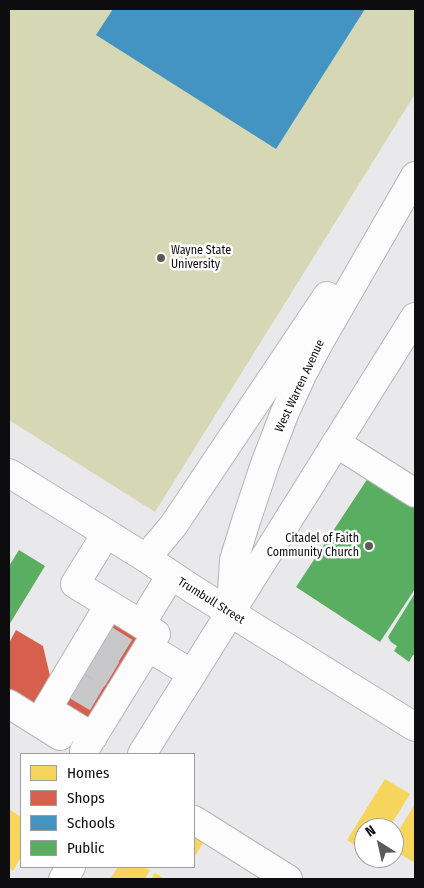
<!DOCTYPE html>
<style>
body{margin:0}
#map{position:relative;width:424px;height:888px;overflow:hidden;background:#e9e8ea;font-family:"Fira Sans Condensed",sans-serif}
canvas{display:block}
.frame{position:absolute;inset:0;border:10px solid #0d0c0e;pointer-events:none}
.legend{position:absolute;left:20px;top:753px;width:175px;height:115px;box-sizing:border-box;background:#fff;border:1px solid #9e9e9f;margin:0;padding:6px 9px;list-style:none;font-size:15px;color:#0d0c0e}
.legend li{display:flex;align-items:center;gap:10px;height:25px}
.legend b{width:25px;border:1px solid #9e9e9f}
.north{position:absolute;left:354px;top:818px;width:50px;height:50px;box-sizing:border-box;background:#fff;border:1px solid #9e9e9f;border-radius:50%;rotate:325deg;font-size:14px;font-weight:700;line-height:20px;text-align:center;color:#0d0c0e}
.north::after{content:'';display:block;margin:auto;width:18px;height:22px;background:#5a595b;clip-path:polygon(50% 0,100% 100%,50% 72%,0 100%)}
</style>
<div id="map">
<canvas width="424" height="888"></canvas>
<div class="frame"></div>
<ul class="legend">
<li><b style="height:14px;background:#f6d55c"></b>Homes</li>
<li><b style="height:14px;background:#d6604d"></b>Shops</li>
<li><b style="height:14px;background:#4393c3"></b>Schools</li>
<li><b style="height:14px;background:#5aae61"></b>Public</li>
</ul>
<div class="north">N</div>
</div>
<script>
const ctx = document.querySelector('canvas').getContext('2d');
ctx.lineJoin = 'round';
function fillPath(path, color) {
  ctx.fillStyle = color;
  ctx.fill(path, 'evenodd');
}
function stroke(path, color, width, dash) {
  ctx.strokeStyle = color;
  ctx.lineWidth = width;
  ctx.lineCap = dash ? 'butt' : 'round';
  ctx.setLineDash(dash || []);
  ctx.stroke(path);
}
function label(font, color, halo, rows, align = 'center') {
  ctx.font = font + ' "Fira Sans Condensed",sans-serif';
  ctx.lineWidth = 5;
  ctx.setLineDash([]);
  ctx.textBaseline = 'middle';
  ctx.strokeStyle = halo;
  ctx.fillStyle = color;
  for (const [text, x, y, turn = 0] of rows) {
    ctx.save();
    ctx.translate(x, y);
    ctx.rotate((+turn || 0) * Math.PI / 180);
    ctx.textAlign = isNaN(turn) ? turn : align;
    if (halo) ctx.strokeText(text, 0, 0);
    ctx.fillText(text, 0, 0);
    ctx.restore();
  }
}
const green = new Path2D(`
 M9,9H415V94L155,512L9,420Z`);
const homes = new Path2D(`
 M385,779L410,794L389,828H364V851L347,840Z
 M415,804V857L413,862L394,850V838Z
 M9,809L21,817V857L13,871L9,868Z
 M194,835L204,841L194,858Z
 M118,867H144L150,870L145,879H110Z
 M155,873L165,879H151Z`);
const shops = new Path2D(`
 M116,613L144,630L88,723L60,706Z
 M16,630L43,646L50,676L34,703L9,688V643Z`);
const schools = new Path2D(`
 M113,9H365L276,149L96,35Z`);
const public = new Path2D(`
 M370,475L415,505V589L380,642L296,587Z
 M19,550L45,566L9,625V566Z
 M415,593V656L413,655L409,662L394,651L397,646L391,642L388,637Z`);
const minorTunnel = new Path2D(`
 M101,637L130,655
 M88,660L116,677
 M73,684L102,701`);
const minor = new Path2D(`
 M336,443L415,493
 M9,473L146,558L194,590L415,727
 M106,534L75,584L141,624L171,575
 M148,647L192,674
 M9,704L60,736
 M93,737L47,709L109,605
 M84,751L156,634L141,624
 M194,820L288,879`);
const major = new Path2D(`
 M146,558L173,526L327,296
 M231,609L234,560L246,521L265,464L285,412L303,373L320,341L415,176
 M142,754L415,317
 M63,879L71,867`);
const markers = [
 [161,258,5,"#5a595b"],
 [369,546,5,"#5a595b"]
];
const poiNames = [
 ["Wayne State",171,251],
 ["University",171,265],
 ["Citadel of Faith",359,539,"right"],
 ["Community Church",359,553,"right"]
];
const streetNames = [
 ["West Warren Avenue",300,386,-65],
 ["Trumbull Street",211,601,32]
];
fillPath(green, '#d5d7b5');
fillPath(homes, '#f6d55c');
fillPath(shops, '#d6604d');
fillPath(schools, '#4393c3');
fillPath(public, '#5aae61');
stroke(minorTunnel, '#c8c7c9', 28, [28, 14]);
stroke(minor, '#b5b5b6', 30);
stroke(major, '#b5b5b6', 30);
stroke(minor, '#fcfcfc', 28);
stroke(major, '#fcfcfc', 28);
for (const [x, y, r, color] of markers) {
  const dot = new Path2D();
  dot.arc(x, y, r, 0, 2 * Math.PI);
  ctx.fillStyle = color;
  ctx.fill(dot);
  stroke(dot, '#fff', 2);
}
label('12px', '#0d0c0e', '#fff', poiNames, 'left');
label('12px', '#0d0c0e', '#fff', streetNames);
</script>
